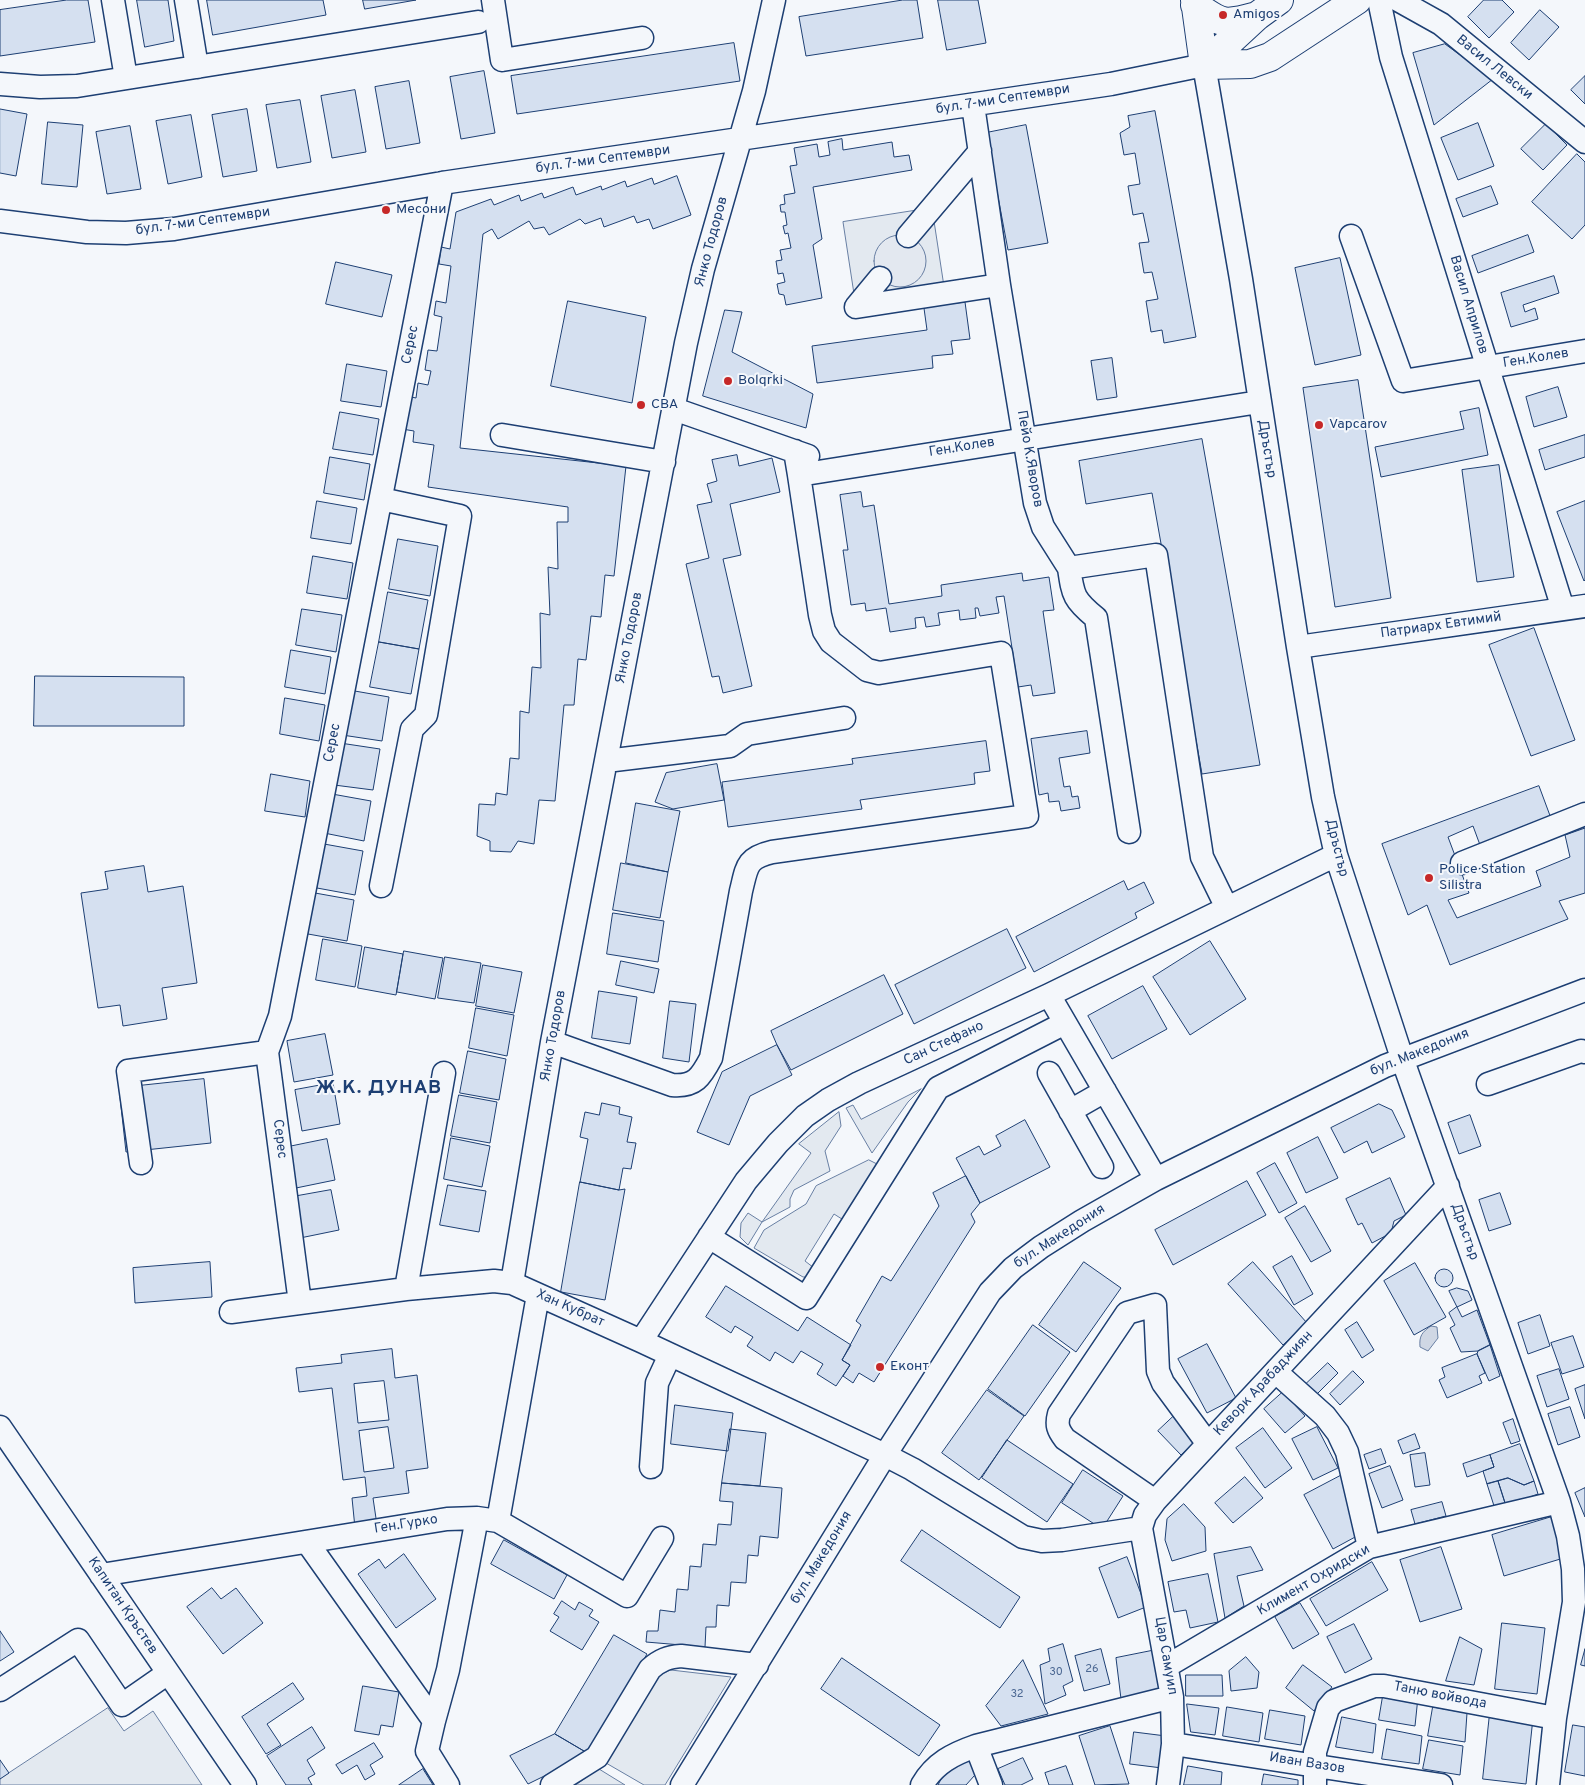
<!DOCTYPE html>
<meta charset="utf-8">
<style>
body{margin:0}
canvas{display:block;background:#f4f7fb}
</style>
<canvas width="1585" height="1785"></canvas>
<script>
const ctx = document.querySelector('canvas').getContext('2d');
ctx.lineJoin = 'round';
function fillPath(path, color) {
  ctx.fillStyle = color;
  ctx.fill(path, 'evenodd');
}
function stroke(path, color, width, dash) {
  ctx.strokeStyle = color;
  ctx.lineWidth = width;
  ctx.lineCap = dash ? 'butt' : 'round';
  ctx.setLineDash(dash || []);
  ctx.stroke(path);
}
function label(font, color, halo, rows, align = 'center') {
  ctx.font = font + ' Overpass,sans-serif';
  ctx.lineWidth = 4;
  ctx.setLineDash([]);
  ctx.textBaseline = 'middle';
  ctx.strokeStyle = halo;
  ctx.fillStyle = color;
  for (const [text, x, y, turn = 0] of rows) {
    ctx.save();
    ctx.translate(x, y);
    ctx.rotate((+turn || 0) * Math.PI / 180);
    ctx.textAlign = isNaN(turn) ? turn : align;
    if (halo) ctx.strokeText(text, 0, 0);
    ctx.fillText(text, 0, 0);
    ctx.restore();
  }
}
const green = new Path2D(`
 M932,208L945,293L856,307L843,222Z
 M921,1089L908,1102L872,1153L846,1108L853,1105L861,1119Z
 M839,1112L841,1126L825,1151L830,1171L794,1190L790,1199V1207L762,1222L748,1245L740,1237L741,1223L748,1213L762,1222L811,1153L799,1144Z
 M869,1160L879,1165L845,1221L834,1214L805,1261L818,1271L811,1277H803L754,1248L764,1230L806,1204L816,1186Z
 M671,1670L731,1677L665,1785H644L606,1763L654,1681L662,1674Z
 M108,1708L124,1731L153,1711L202,1785H0V1779Z
 M599,1769L625,1785H576Z`);
const parking = new Path2D(`
 M874 261a26 26 0 1 1 52 0a26 26 0 1 1-52 0Z`);
const water = new Path2D(`
 M1431,1326L1437,1327L1438,1338L1428,1351L1420,1347C1419,1336 1422,1332 1431,1326Z`);
const building = new Path2D(`
 M67,0H88L95,42L0,56V10Z
 M137,0H168L174,41L145,47Z
 M207,0H323L326,15L213,35Z
 M363,0H416L365,9Z
 M903,0H917L923,38L806,56L799,17Z
 M938,0H978L986,43L947,50Z
 M1484,0H1502L1514,12L1489,38L1468,17Z
 M1540,10L1559,27L1529,60L1511,43Z
 M734,43L740,81L517,114L511,76Z
 M1445,44L1493,79L1434,125L1413,53Z
 M484,71L495,133L461,139L450,77Z
 M1585,76V104L1571,90Z
 M409,81L420,143L386,149L375,87Z
 M355,90L366,152L332,158L321,96Z
 M300,100L311,162L277,168L266,105Z
 M0,109L27,114L16,176L0,173Z
 M247,109L257,171L223,177L212,115Z
 M1155,111L1196,337L1164,343L1162,330L1151,332L1146,301L1158,299L1152,272L1144,273L1139,243L1149,242L1143,213L1133,215L1128,186L1140,184L1135,153L1124,155L1120,133L1130,127L1128,116Z
 M191,115L202,177L168,184L156,121Z
 M48,122L83,125L77,187L42,184Z
 M1478,123L1494,166L1458,180L1441,138Z
 M1546,124L1567,145L1543,170L1521,149Z
 M1026,125L1048,243L1008,250L986,133Z
 M130,126L141,189L107,194L96,132Z
 M842,139L843,150L892,142L894,157L909,155L912,170L813,187L822,239L813,245L822,298L786,305L784,295L779,294L777,284L785,282L783,273L778,274L776,261L782,260L780,250L791,248L788,233L785,234L783,226L787,225L785,212H781L780,205L785,204L784,195L795,193L790,166L797,165L794,148L817,144L819,157L830,155L828,142Z
 M1577,154L1585,162V225L1572,239L1532,202Z
 M677,176L691,215L653,229L649,219L637,223L634,216L604,227L601,218L585,224L580,219L549,235L544,227L534,229L529,221L498,239L492,229L483,234L460,448L626,466L614,576L605,575L601,617L591,616L586,660L578,659L574,705H564L555,801L539,800L534,844L518,841L511,852L490,851V841L477,836L479,804L495,805L496,793L507,795L510,758L519,759L520,711L529,713L532,667L541,668L540,613L550,615L548,567L558,569L557,522H568V507L428,487L434,445L413,442L414,431L402,429L407,396L416,398L418,383L428,385L431,371L425,370L428,350L437,351L442,317L434,315L436,301L446,303L451,266L439,264L441,247L450,249L456,212L491,199L494,205L519,195L521,201L542,193L544,198L573,187L576,195L601,186L602,190L625,181L627,187L652,178L654,184Z
 M1491,186L1498,204L1463,217L1456,199Z
 M1528,235L1534,252L1478,273L1472,256Z
 M1340,258L1361,355L1315,365L1295,268Z
 M336,262L392,275L382,317L326,304Z
 M1554,276L1559,293L1523,305L1525,312L1535,308L1538,319L1511,327L1501,293Z
 M956,297L957,303L965,302L970,339L951,341L953,354L932,356L933,368L817,383L812,346L927,330L923,301Z
 M568,301L646,317L632,403L551,386Z
 M725,310L742,312L732,352L813,394L806,428L703,396Z
 M1112,358L1117,397L1097,400L1091,361Z
 M347,364L387,371L381,407L341,401Z
 M1358,380L1391,598L1335,607L1303,388Z
 M1558,387L1567,417L1534,427L1526,397Z
 M1479,408L1488,455L1381,477L1375,447L1464,429L1460,412Z
 M340,412L379,419L373,455L333,449Z
 M1585,435V457L1545,470L1539,450Z
 M1202,439L1260,765L1202,774L1152,493L1086,504L1079,461Z
 M737,455L739,466L772,458L780,492L730,504L741,555L723,559L752,686L723,693L719,676L712,677L686,564L709,558L697,505L712,502L707,484L717,481L712,460Z
 M330,457L370,464L364,500L324,493Z
 M1499,465L1514,577L1477,582L1462,470Z
 M861,492L863,507L874,505L889,604L942,596L941,585L1022,573L1023,581L1049,577L1054,610L1043,611L1055,693L1033,696L1031,685L1018,687L1004,596L996,597L999,613L980,616L978,608H975L976,618L960,620L959,610L938,613L940,625L926,627L924,617L915,618L916,628L890,632L886,608L866,611L865,603L851,605L843,550H848L840,495Z
 M317,501L357,508L351,544L311,538Z
 M1585,501V580L1584,581L1557,512Z
 M398,539L438,546L430,596L389,589Z
 M313,556L353,563L347,599L307,593Z
 M388,592L428,600L419,649L379,642Z
 M302,609L342,615L336,652L296,645Z
 M1534,628L1575,740L1531,756L1489,645Z
 M379,642L419,649L411,694L370,687Z
 M291,650L331,657L325,694L285,687Z
 M35,676L184,677V726H34Z
 M349,690L389,697L382,741L342,735Z
 M285,698L325,705L319,741L280,734Z
 M1087,731L1090,753L1059,758L1064,787L1070,786L1072,797L1078,796L1080,808L1061,811L1059,801L1049,802L1048,793L1039,795L1031,739Z
 M986,741L990,771L974,773L975,784L860,800L862,809L728,827L722,782L853,764L852,759Z
 M340,743L380,749L373,790L334,785Z
 M717,764L724,800L673,809L655,802L666,773Z
 M271,774L310,781L305,817L265,811Z
 M1539,786L1552,821L1480,845L1473,826L1448,837L1469,893L1448,900L1457,918L1541,886L1536,871L1570,857L1565,835L1585,828V893L1559,901L1568,919L1450,965L1427,905L1408,915L1382,844Z
 M332,794L371,801L364,841L324,833Z
 M636,803L680,811L668,872L626,863Z
 M324,844L363,851L355,895L317,888Z
 M621,863L668,872L660,918L613,910Z
 M144,866L148,892L183,886L197,983L162,988L167,1019L123,1026L120,1005L98,1008L81,893L108,889L105,872Z
 M1124,881L1128,890L1144,882L1154,903L1135,913L1137,918L1034,972L1016,937Z
 M315,893L354,900L347,941L308,934Z
 M613,913L664,921L658,962L607,954Z
 M1007,929L1026,968L914,1024L895,985Z
 M323,939L362,946L355,987L316,980Z
 M1210,941L1246,999L1190,1035L1153,977Z
 M365,947L403,954L396,995L358,988Z
 M404,951L443,958L435,999L397,992Z
 M445,957L481,963L474,1003L438,998Z
 M621,961L659,969L654,993L616,985Z
 M483,965L522,972L514,1013L476,1006Z
 M884,975L903,1014L791,1070L777,1045L771,1031Z
 M1143,986L1167,1029L1112,1059L1088,1016Z
 M599,991L637,997L630,1044L592,1038Z
 M670,1001L696,1004L689,1062L663,1058Z
 M476,1008L514,1015L507,1056L469,1048Z
 M325,1034L333,1075L294,1082L287,1041Z
 M777,1045L792,1075L750,1096L729,1145L697,1132L722,1072Z
 M468,1051L506,1059L499,1100L460,1093Z
 M204,1079L211,1143L126,1152L119,1088Z
 M333,1083L340,1124L302,1131L295,1090Z
 M459,1095L497,1102L490,1143L451,1136Z
 M602,1103L620,1107L619,1114L632,1117L627,1142L636,1143L631,1169L623,1168L619,1190L580,1182L588,1139L580,1137L585,1112L599,1115Z
 M1379,1104L1392,1110L1405,1137L1372,1153L1367,1141L1344,1153L1331,1128Z
 M1470,1115L1481,1146L1459,1154L1448,1123Z
 M1025,1120L1050,1167L980,1203L956,1158L979,1146L984,1155L1001,1146L996,1136Z
 M1318,1137L1338,1178L1306,1193L1287,1153Z
 M451,1138L490,1146L482,1187L444,1179Z
 M327,1139L335,1180L296,1188L288,1147Z
 M1275,1163L1297,1203L1279,1213L1257,1173Z
 M966,1176L980,1203L971,1214L975,1222L874,1382L859,1373L853,1383L843,1376L850,1365L842,1360L861,1325L856,1321L882,1276L891,1281L939,1206L933,1193Z
 M1390,1178L1406,1215L1394,1221L1391,1233L1372,1243L1362,1223L1358,1225L1346,1199Z
 M1247,1181L1266,1215L1173,1265L1155,1230Z
 M580,1182L619,1190L625,1189L605,1300L561,1292Z
 M448,1185L486,1191L479,1232L440,1225Z
 M331,1190L339,1230L300,1238L292,1197Z
 M1500,1193L1511,1224L1489,1231L1479,1200Z
 M1305,1206L1331,1251L1311,1262L1285,1218Z
 M1292,1256L1313,1294L1294,1305L1273,1267Z
 M210,1262L212,1297L135,1303L133,1268Z
 M1084,1262L1121,1288L1076,1352L1039,1325Z
 M1253,1262L1307,1323L1283,1345L1228,1284Z
 M1415,1263L1446,1317L1414,1335L1384,1281Z
 M1435 1278a9 9 0 1 1 18 0a9 9 0 1 1-18 0Z
 M726,1286L798,1331L807,1317L851,1345L842,1360L850,1365L836,1386L817,1374L823,1364L801,1351L793,1363L775,1352L770,1361L747,1346L753,1337L735,1326L731,1333L706,1317Z
 M1457,1288L1468,1291L1472,1300L1457,1307L1449,1291Z
 M1457,1307L1462,1317L1477,1310L1490,1345L1478,1351L1461,1352L1450,1328L1455,1325L1449,1313Z
 M1540,1315L1550,1346L1528,1354L1518,1323Z
 M1357,1322L1374,1350L1362,1358L1345,1330Z
 M1033,1325L1070,1352L1025,1416L988,1389Z
 M1573,1336L1584,1367L1562,1374L1551,1343Z
 M1207,1344L1236,1398L1207,1413L1178,1359Z
 M1490,1345L1500,1376L1489,1381L1477,1354L1478,1351Z
 M392,1349L395,1378L417,1375L428,1468L406,1471L409,1493L373,1498L377,1525L355,1528L352,1498L367,1496L365,1477L343,1480L332,1388L299,1392L296,1368L342,1363L341,1355ZM384,1381L389,1420L358,1423L354,1384ZM388,1427L394,1468L364,1472L359,1431Z
 M1477,1354L1485,1373L1479,1376L1482,1383L1447,1398L1439,1380L1445,1377L1442,1368Z
 M1328,1363L1338,1373L1315,1396L1305,1385Z
 M1559,1369L1569,1399L1547,1407L1537,1376Z
 M1353,1371L1364,1382L1340,1405L1330,1394Z
 M1585,1385V1419L1575,1389Z
 M987,1390L1024,1416L979,1480L942,1453Z
 M1283,1392L1305,1416L1285,1433L1264,1409Z
 M675,1405L733,1413L728,1451L671,1444Z
 M1570,1407L1580,1437L1558,1445L1548,1414Z
 M1175,1415L1197,1439L1181,1455L1158,1431Z
 M1513,1419L1520,1441L1511,1444L1503,1423Z
 M1317,1427L1338,1468L1313,1480L1292,1439Z
 M1263,1428L1292,1468L1265,1488L1236,1448Z
 M730,1429L766,1433L760,1486L722,1483Z
 M1415,1434L1420,1448L1403,1454L1398,1441Z
 M1007,1440L1073,1484L1047,1522L982,1478Z
 M1520,1444L1534,1481L1524,1485L1508,1478L1487,1484L1483,1471L1494,1467L1490,1455Z
 M1381,1449L1386,1463L1369,1469L1364,1455Z
 M1425,1453L1430,1485L1415,1487L1410,1455Z
 M1490,1455L1494,1467L1467,1477L1463,1464Z
 M1390,1466L1403,1500L1382,1508L1369,1474Z
 M1083,1470L1123,1496L1102,1529L1062,1503Z
 M1342,1475L1357,1536L1333,1549L1304,1495Z
 M1245,1477L1263,1498L1233,1523L1215,1503Z
 M1508,1478L1524,1485L1534,1481L1538,1494L1506,1506L1498,1481Z
 M1498,1481L1506,1506L1495,1509L1487,1484Z
 M722,1483L782,1488L778,1538L760,1536L758,1556L748,1555L746,1583L731,1582L729,1606L717,1605L716,1627H706L705,1647L646,1642L647,1631H658L660,1610L675,1612L677,1589L688,1590L690,1566L701,1567L703,1544L716,1545L718,1524L731,1525L733,1502L720,1501Z
 M1585,1488V1517L1575,1493Z
 M1442,1502L1446,1516L1415,1524L1411,1510Z
 M1184,1504L1205,1527L1206,1551L1172,1561L1165,1540L1167,1519Z
 M1555,1516L1567,1557L1504,1576L1492,1535Z
 M922,1530L1020,1597L1000,1628L901,1561Z
 M504,1540L567,1575L554,1599L491,1564Z
 M1251,1547L1263,1570L1237,1576L1244,1606L1225,1618L1214,1554Z
 M1441,1547L1462,1609L1420,1622L1400,1560Z
 M404,1554L436,1599L396,1628L358,1574L379,1559L385,1568Z
 M1127,1557L1146,1607L1118,1618L1099,1568Z
 M1372,1562L1388,1590L1326,1626L1310,1599Z
 M1208,1574L1218,1622L1190,1628L1186,1610L1174,1612L1168,1582Z
 M212,1588L221,1599L236,1588L263,1623L223,1654L187,1607Z
 M562,1601L575,1610L579,1602L593,1610L589,1616L599,1622L582,1650L550,1631L559,1617L554,1614Z
 M1300,1603L1319,1634L1293,1649L1275,1617Z
 M1502,1623L1545,1628L1537,1694L1495,1689Z
 M1354,1624L1372,1659L1345,1673L1327,1637Z
 M0,1631L14,1652L0,1661Z
 M614,1635L647,1654L589,1754L555,1734Z
 M1460,1637L1482,1649L1474,1685L1446,1681Z
 M1063,1644L1073,1681L1063,1686L1066,1695L1045,1704L1040,1665L1050,1661L1048,1649Z
 M1101,1649L1110,1684L1084,1691L1075,1656Z
 M1585,1649V1666L1581,1665Z
 M1156,1650L1163,1689L1121,1699L1116,1658Z
 M1246,1657L1259,1672L1257,1688L1231,1691L1229,1671Z
 M842,1658L940,1725L919,1756L821,1689Z
 M1023,1660L1048,1714L1001,1726L986,1706Z
 M1303,1665L1332,1687L1314,1711L1286,1688Z
 M1186,1675H1222L1223,1696H1186Z
 M293,1683L304,1699L267,1724L281,1745L266,1754L242,1717Z
 M363,1686L399,1692L393,1727L381,1725L379,1735L355,1731Z
 M1384,1690L1418,1697L1415,1726L1379,1720Z
 M1187,1704L1219,1708L1215,1735L1191,1732Z
 M1227,1707L1263,1713L1259,1742L1223,1736Z
 M1433,1707L1467,1713L1465,1742L1428,1736Z
 M1270,1710L1305,1716L1301,1745L1265,1739Z
 M1490,1713L1533,1718L1526,1784L1483,1779Z
 M1342,1717L1376,1724L1373,1753L1336,1747Z
 M1573,1725L1585,1727V1776L1565,1772Z
 M1110,1726L1129,1784L1095,1785L1079,1736Z
 M312,1727L325,1748L307,1760L315,1774L308,1778L312,1785H286L267,1756Z
 M1387,1729L1422,1736L1419,1764L1382,1759Z
 M1134,1732L1166,1736L1162,1768L1130,1764Z
 M555,1734L589,1754L528,1784L510,1756Z
 M1429,1740L1463,1746L1460,1775L1423,1769Z
 M374,1743L383,1757L370,1765L375,1774L365,1780L357,1765L342,1774L336,1765Z
 M963,1757L983,1766L966,1785H938L947,1767Z
 M1023,1758L1033,1779L1021,1785H1005L998,1769Z
 M0,1760L9,1773L0,1779Z
 M1066,1766L1073,1785H1049L1045,1773Z
 M1188,1766L1222,1772L1221,1785H1184Z
 M423,1769L433,1785H399Z
 M1264,1774L1298,1780V1785H1262Z`);
const minor = new Path2D(`
 M113,0L126,78
 M186,0L197,67
 M493,0L502,60L642,38
 M1379,0L1391,57L1563,609
 M1398,0L1441,24L1585,142
 M0,84L40,87L77,86L478,22
 M973,105L999,285L1035,503L1043,527L1069,568L1156,555L1202,857L1227,908
 M0,221L87,232L126,233L174,229L442,183L1111,84L1204,65L1241,279L1298,647L1323,797L1336,855L1402,1058L1559,1502L1568,1536L1573,1569L1574,1602L1555,1718L1548,1785
 M908,236L980,151
 M1351,236L1403,381L1585,351
 M880,278L856,307L999,285
 M674,409L808,456
 M502,435L664,462
 M795,451L799,475L1259,402
 M381,499L460,516L426,715L412,729L381,886
 M1069,568C1073,596 1074,600 1096,618L1129,832
 M1298,647L1585,606
 M606,761L730,746L747,734L844,718
 M1462,863L1585,814
 M1049,995L1156,1179
 M552,1042L672,1085C695,1087 701,1077 711,1058L741,891C747,867 746,858 772,852L1027,816L1001,653L879,673L867,670L831,642L824,631L820,615L799,475
 M1049,1073L1102,1167
 M1488,1084L1581,1051L1585,1052
 M1070,1111L1105,1091
 M141,1163L128,1071L267,1052
 M709,1237L806,1298L938,1088L1065,1023
 M512,1283L552,1042L686,343L703,269L754,91L774,0
 M406,1289L444,1073
 M300,1303L267,1052L280,1016L442,183
 M231,1312L406,1289L494,1281L512,1283L641,1341L885,1455L912,1469L1023,1537L1042,1541L1062,1540L1141,1528L1145,1515L1155,1501L1448,1186
 M641,1341L746,1181L778,1143L805,1116L828,1100L859,1083L1049,995L1336,855
 M1276,1372L1325,1416L1338,1433L1347,1452L1369,1547
 M0,1427L245,1785
 M651,1467L657,1383L670,1355
 M1155,1501L1065,1439C1058,1430 1056,1425 1059,1414L1127,1313L1155,1305L1158,1371L1163,1383L1208,1444
 M498,1521L538,1295
 M1141,1528L1172,1697L1173,1744L1168,1785
 M307,1542L434,1721
 M101,1575L447,1519L477,1518L498,1521L627,1596L662,1538
 M1167,1666L1369,1547L1559,1502
 M0,1690L78,1640L122,1705L168,1673
 M1173,1744L1441,1785
 M976,1746L991,1785
 M448,1785L427,1751L434,1721L448,1670L477,1518
 M552,1785L597,1757L650,1669C660,1660 668,1657 681,1656L757,1665
 M682,1785L885,1455L990,1292L1013,1268L1041,1247L1082,1221L1156,1179L1385,1066L1585,990
 M922,1785C935,1763 953,1754 976,1746L1172,1697
 M1315,1785V1752L1328,1708L1334,1701L1374,1686H1384L1555,1718`);
const major = new Path2D(`
 M1195,0L1204,65
 M1195,5C1223,25 1224,25 1257,16
 M1204,65L1250,64L1270,57L1357,0
 M1204,65L1257,16L1279,0`);
const markers = [
 [1223,15,5,"#c62828"],
 [386,210,5,"#c62828"],
 [728,381,5,"#c62828"],
 [641,405,5,"#c62828"],
 [1319,425,5,"#c62828"],
 [1429,878,5,"#c62828"],
 [880,1367,5,"#c62828"]
];
const numberNames = [
 ["26",1092,1670],
 ["30",1056,1673],
 ["32",1017,1695]
];
const poiNames = [
 ["Amigos",1233,15],
 ["Месони",396,210],
 ["Bolqrki",738,381],
 ["CBA",651,405],
 ["Vapcarov",1329,425],
 ["Police Station",1439,870],
 ["Silistra",1439,886],
 ["Еконт",890,1367]
];
const streetNames = [
 ["Васил Левски",1494,68,39],
 ["бул. 7-ми Септември",1003,100,-9],
 ["бул. 7-ми Септември",603,160,-8],
 ["бул. 7-ми Септември",203,222,-8],
 ["Янко Тодоров",712,242,-75],
 ["Васил Априлов",1468,305,73],
 ["Серес",411,345,-79],
 ["Ген.Колев",1536,359,-9],
 ["Ген.Колев",962,448,-9],
 ["Дръстър",1266,449,81],
 ["Пейо К.Яворов",1029,459,80],
 ["Патриарх Евтимий",1441,626,-8],
 ["Янко Тодоров",630,638,-79],
 ["Серес",333,743,-79],
 ["Дръстър",1336,848,76],
 ["Янко Тодоров",554,1036,-80],
 ["Сан Стефано",944,1044,-25],
 ["бул. Македония",1420,1053,-22],
 ["Серес",279,1139,83],
 ["Дръстър",1464,1232,71],
 ["бул. Македония",1060,1237,-33],
 ["Хан Кубрат",570,1309,24],
 ["Кеворк Арабаджиян",1264,1384,-47],
 ["Ген.Гурко",406,1525,-9],
 ["бул. Македония",822,1558,-59],
 ["Климент Охридски",1314,1581,-30],
 ["Капитан Кръстев",122,1606,56],
 ["Цар Самуил",1165,1656,80],
 ["Таню войвода",1440,1696,11],
 ["Иван Вазов",1307,1764,9]
];
const districtNames = [
 ["Ж.К. ДУНАВ",379,1089]
];
fillPath(green, '#e3e9f0');
stroke(green, '#687fa3', 1);
fillPath(parking, '#e3e8f0');
stroke(parking, '#687fa3', 1);
fillPath(water, '#cfd7e4');
stroke(water, '#687fa3', 1);
fillPath(building, '#d5e0f0');
stroke(building, '#1d3f73', 1);
stroke(minor, '#1d3f73', 25);
stroke(major, '#1d3f73', 30);
stroke(minor, '#f4f7fb', 22);
stroke(major, '#f4f7fb', 28);
for (const [x, y, r, color] of markers) {
  const dot = new Path2D();
  dot.arc(x, y, r, 0, 2 * Math.PI);
  ctx.fillStyle = color;
  ctx.fill(dot);
  stroke(dot, '#f4f7fb', 2);
}
label('11px', '#4b6792', null, numberNames);
label('14px', '#1d3f73', '#f4f7fb', poiNames, 'left');
label('14px', '#1d3f73', '#f4f7fb', streetNames);
ctx.letterSpacing = '1px';
label('bold 19px', '#1d3f73', '#f4f7fb', districtNames);
ctx.letterSpacing = '0px';
</script>
